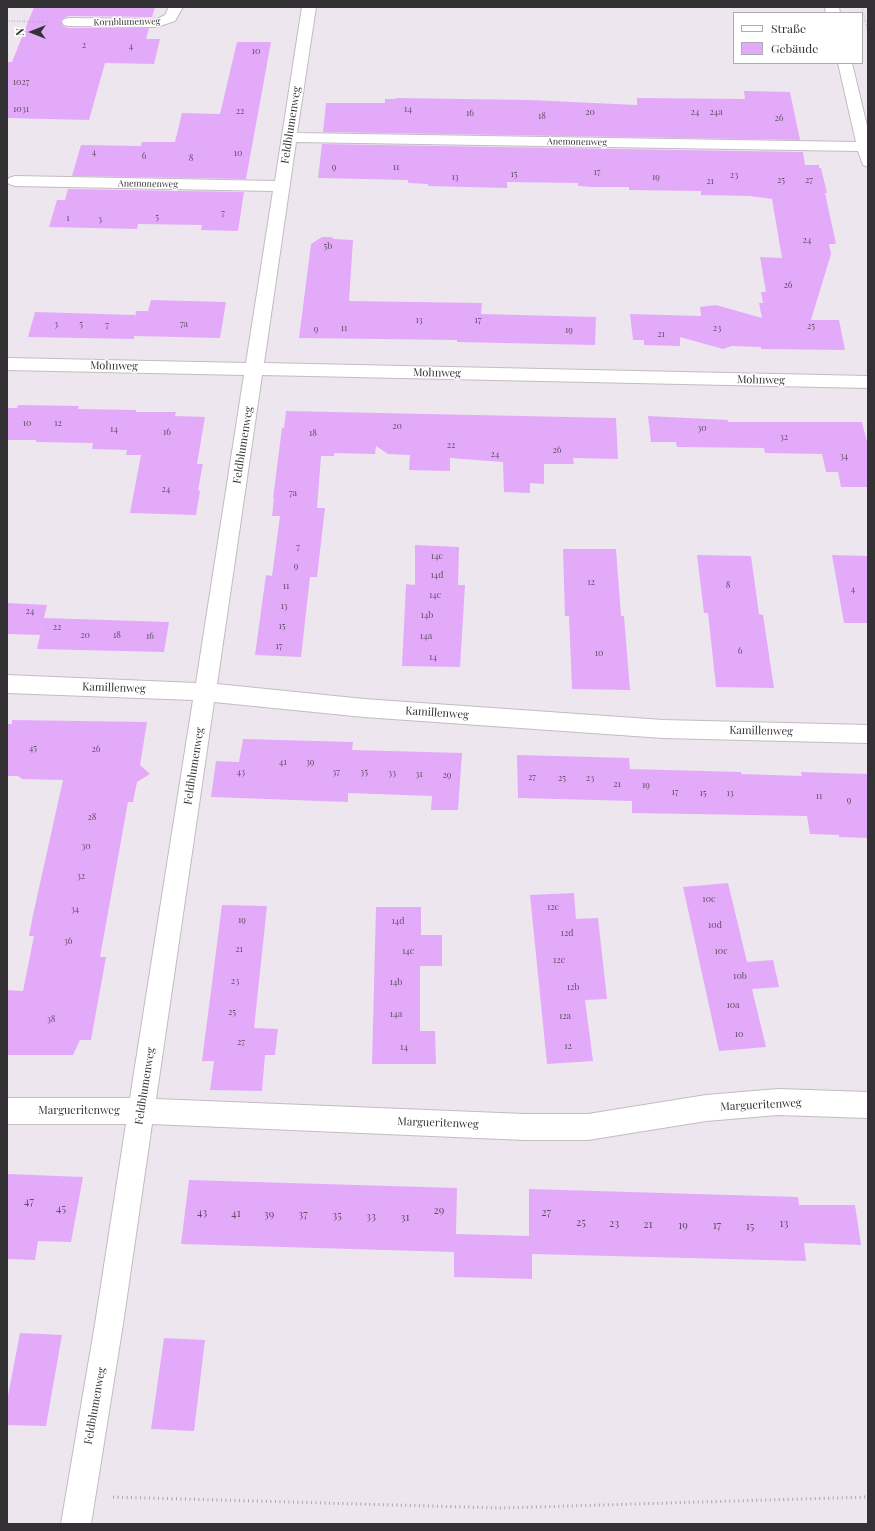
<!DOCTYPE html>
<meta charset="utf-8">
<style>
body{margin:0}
#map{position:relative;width:875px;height:1531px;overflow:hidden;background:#eee6ee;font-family:"Playfair Display",serif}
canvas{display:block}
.frame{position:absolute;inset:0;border:8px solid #343134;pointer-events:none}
.legend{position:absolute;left:733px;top:12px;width:130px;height:52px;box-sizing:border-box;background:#fff;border:1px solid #aeadae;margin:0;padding:5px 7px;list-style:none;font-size:12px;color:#343134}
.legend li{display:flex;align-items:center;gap:8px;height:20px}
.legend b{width:20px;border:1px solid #aeadae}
.north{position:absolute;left:12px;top:12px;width:40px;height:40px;-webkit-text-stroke:3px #fff;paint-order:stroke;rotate:270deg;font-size:11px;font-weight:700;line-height:16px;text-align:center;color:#343134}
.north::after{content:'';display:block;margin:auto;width:14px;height:18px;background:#343134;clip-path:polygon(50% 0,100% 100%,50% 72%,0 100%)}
</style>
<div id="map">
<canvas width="875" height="1531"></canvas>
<div class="frame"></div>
<ul class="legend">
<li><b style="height:5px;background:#fff"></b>Straße</li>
<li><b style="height:11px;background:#e3aafa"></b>Gebäude</li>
</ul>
<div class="north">N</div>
</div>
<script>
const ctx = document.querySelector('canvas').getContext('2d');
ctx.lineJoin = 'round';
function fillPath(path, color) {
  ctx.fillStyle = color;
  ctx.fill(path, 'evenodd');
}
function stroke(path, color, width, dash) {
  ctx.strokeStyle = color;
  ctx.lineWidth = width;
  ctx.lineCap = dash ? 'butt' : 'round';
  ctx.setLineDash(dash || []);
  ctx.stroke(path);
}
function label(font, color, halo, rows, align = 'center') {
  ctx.font = font + ' "Playfair Display",serif';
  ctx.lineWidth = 3;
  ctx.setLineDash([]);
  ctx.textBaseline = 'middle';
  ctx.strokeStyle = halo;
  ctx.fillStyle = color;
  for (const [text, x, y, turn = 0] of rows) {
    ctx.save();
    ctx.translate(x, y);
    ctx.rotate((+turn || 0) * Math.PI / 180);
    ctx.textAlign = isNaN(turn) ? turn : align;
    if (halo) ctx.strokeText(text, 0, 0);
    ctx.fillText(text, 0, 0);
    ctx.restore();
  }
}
const building = new Path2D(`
 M34,7H155L152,17L69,16L64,18L61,21L63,26L69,28H149L146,39H160L154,64L105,63L89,120L7,118V62H12Z
 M237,42H271L246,179L72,176L81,145L141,146L142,142H175L182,113L220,114Z
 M744,91L790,92L800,140L323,132L326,103H385V99H396V98L529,100L637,105V98L745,99Z
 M322,144L803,152L805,165H819V168H821L827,193H825L836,244H829L831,254L811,320H839L845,350L761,349V347L732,346L723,349L680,337V346L644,345V340H633L630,314L701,316L700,307L716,305L762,318L759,303H763L761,292H766L760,257L782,258L772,199L750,196L701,195V191L629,190V187H592L578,186V183L507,182V188L428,186V184L408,183V180L318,178Z
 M68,189L244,192L238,231L201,230L202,225L138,224L137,229L49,227L57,200H65Z
 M322,237H331L334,239L353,240L349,301L482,303L481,314L596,317L595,345L457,342V340L299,338L311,244Z
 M151,300L226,302L220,338L134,336V339L28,337L35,312L135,315V318L136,311H148Z
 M18,405L79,406L78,409L136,410V412H176L175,416L205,417L197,464H203L198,490L200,491L196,515L130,513L141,455H126L127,450L92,449L93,443L36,442V440H7V408H17Z
 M286,411L616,418L618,459L573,458L574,464H544V484L530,483V493L504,492L503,462L450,458V471L409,470L410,455L388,454L376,446L375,454L334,453V456H321L317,508H325L317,577H310L301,657L255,655L266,575L272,576L280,516H272L274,498H273L282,428H284Z
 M648,416L728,420V422H862L868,446V487H841L838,472H826L822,454L765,453L764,448L677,447L676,442H651Z
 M415,545L459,547L458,585H465L460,667L402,666L406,584L415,585Z
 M563,549H616L621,616H624L630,690L572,689L569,616H565Z
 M697,555L751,556L759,614L763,615L774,688L716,687L708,613H704Z
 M832,555L868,556V623H844Z
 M7,603L47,605L40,635L7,634Z
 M44,618L169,622L164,652L37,649Z
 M12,720L147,722L140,765L150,774L137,782L133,802H128L100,957H106L91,1040H80L73,1055H7V990L23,991L34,936H29L33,915L63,780L22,779L18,776H7V724H12Z
 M243,739L353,742L352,750L462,753L458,810H431L432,796L348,793V802L211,797L216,761L239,762Z
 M517,755L629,758L630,769L741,772V774L802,776L801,772L868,774V838L839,837V835L810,834L807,816L632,813V801L518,798Z
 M728,883L747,962L773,960L779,987L752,989L766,1047L719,1051L683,887Z
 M574,893L576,919L598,918L607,999L585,1000L593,1061L547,1064L530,895Z
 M222,905L267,906L254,1028L278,1029L275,1055H265L262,1091L210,1090L214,1061H202Z
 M376,907H421V935H442V966H420V1031H435L436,1064H372Z
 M7,1174L83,1177L71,1242L38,1241L35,1260L7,1259Z
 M189,1180L457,1188L456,1234L529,1236V1189L798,1197L799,1205H855L861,1245L804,1243L806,1261L532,1254V1279L454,1277V1252L181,1244Z
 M20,1333L62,1335L46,1426L7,1425V1401Z
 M164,1338L205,1340L194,1431L151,1429Z`);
const pathFar1 = new Path2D(`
 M862,7L868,32
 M7,21L48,22`);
const path = new Path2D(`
 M113,1497L501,1508L868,1497`);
const minor = new Path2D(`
 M169,7H183L175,21L157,27L69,26L64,25L62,22L64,19L69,18L157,19L165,15Z
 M302,7H316L297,133L856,142L838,63H852L868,130V167L863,165L858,151L296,142L264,363L868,376V388L262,375L217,684L364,699L663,720L868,725V743L663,738L364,717L214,702L156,1099L525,1114H588L706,1095L778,1089L868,1092V1118L778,1115L706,1121L588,1140H525L152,1124L123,1324L91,1524H61L95,1324L126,1124H7V1098H130L193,700L7,693V675L196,683L244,375L7,370V358L246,363L273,191L15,186L9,184L7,181L9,178L15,176L275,181Z
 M825,7H839L840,13H826Z`);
const farStreetnames = [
 ["Kornblumenweg",127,22,-1],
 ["Anemonenweg",577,142,1],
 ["Anemonenweg",148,184,1]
];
const numberNames = [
 ["2",84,45],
 ["4",131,46],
 ["10",256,51],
 ["1027",21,82],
 ["1031",21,109],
 ["14",408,109],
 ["22",240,111],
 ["20",590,112],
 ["24",695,112],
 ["24a",716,112],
 ["16",470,113],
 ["18",542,116],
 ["26",779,118],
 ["4",94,152],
 ["10",238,153],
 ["6",144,156],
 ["8",191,158],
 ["9",334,167],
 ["11",396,167],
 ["17",597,172],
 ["15",514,174],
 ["23",734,175],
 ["13",455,177],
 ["19",656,177],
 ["25",781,180],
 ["27",809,180],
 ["21",710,181],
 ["7",223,213],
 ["5",157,217],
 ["1",68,218],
 ["3",100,219],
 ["24",807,240],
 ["5b",328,246],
 ["26",788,285],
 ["13",419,320],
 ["17",478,320],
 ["3",56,324],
 ["5",81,324],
 ["7a",184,324],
 ["7",107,325],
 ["25",811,326],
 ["11",344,328],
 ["23",717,328],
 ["9",316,329],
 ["19",569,330],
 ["21",661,334],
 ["10",27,423],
 ["12",58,423],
 ["20",397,426],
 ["30",702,428],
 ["14",114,429],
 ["16",167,432],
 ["18",313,433],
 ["32",784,437],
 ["22",451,445],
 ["26",557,450],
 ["24",495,454],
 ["34",844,456],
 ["24",166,489],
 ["7a",293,493],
 ["7",298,547],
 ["14e",437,556],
 ["9",296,566],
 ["14d",437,575],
 ["12",591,582],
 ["8",728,585],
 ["11",286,586],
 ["4",853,589],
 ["14c",435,595],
 ["13",284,606],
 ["24",30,611],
 ["14b",427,615],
 ["15",282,626],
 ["22",57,627],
 ["20",85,635],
 ["18",117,635],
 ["16",150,636],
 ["14a",426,636],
 ["17",279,646],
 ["6",740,651],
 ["10",599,653],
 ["14",433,657],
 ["45",33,748],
 ["26",96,749],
 ["41",283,762],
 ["39",310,762],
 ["43",241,772],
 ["37",336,772],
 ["35",364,772],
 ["33",392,773],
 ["31",419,774],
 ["29",447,775],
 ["27",532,777],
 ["25",562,778],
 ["23",590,778],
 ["21",617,784],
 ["19",646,785],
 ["17",675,792],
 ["15",703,793],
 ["13",730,793],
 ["11",819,796],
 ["9",849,800],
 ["28",92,817],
 ["30",86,846],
 ["32",81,876],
 ["10e",709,899],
 ["12e",553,907],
 ["34",75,909],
 ["19",242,920],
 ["14d",398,921],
 ["10d",715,925],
 ["12d",567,933],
 ["36",68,941],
 ["21",239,949],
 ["14c",408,951],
 ["10c",721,951],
 ["12c",559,960],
 ["10b",740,976],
 ["23",235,981],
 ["14b",396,982],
 ["12b",573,987],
 ["10a",733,1005],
 ["25",232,1012],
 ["14a",396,1014],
 ["12a",565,1016],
 ["38",51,1019],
 ["10",739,1034],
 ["27",241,1042],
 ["12",568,1046],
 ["14",404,1047]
];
const streetNames = [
 ["Feldblumenweg",291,125,-81],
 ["Mohnweg",114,366,1],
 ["Mohnweg",437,373,1],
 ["Mohnweg",761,380,1],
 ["Feldblumenweg",243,445,-81],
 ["Kamillenweg",114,688,2],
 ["Kamillenweg",437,713,4],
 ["Kamillenweg",761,731,1],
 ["Feldblumenweg",194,766,-81],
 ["Feldblumenweg",145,1086,-81],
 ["Margueritenweg",761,1105,-3],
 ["Margueritenweg",79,1111],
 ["Margueritenweg",438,1123,2],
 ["Feldblumenweg",95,1406,-80]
];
const nearNumbernames = [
 ["47",29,1202],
 ["45",61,1209],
 ["29",439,1211],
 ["43",202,1213],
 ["27",546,1213],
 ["41",236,1214],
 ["39",269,1215],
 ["37",303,1215],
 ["35",337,1216],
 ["33",371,1217],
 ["31",405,1218],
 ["25",581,1223],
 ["23",614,1224],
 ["13",784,1224],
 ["21",648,1225],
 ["19",683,1226],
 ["17",717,1226],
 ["15",750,1227]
];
fillPath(building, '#e3aafa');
stroke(minor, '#c3bcc3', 2);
stroke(pathFar1, '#a9a3a9', 2, [0.5, 2]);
stroke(path, '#a9a3a9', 3, [1, 3.5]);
fillPath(minor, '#fff');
label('9px', '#343134', '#fff', farStreetnames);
label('9px', '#604f66', null, numberNames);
label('11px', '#343134', '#fff', streetNames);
label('11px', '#604f66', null, nearNumbernames);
</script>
